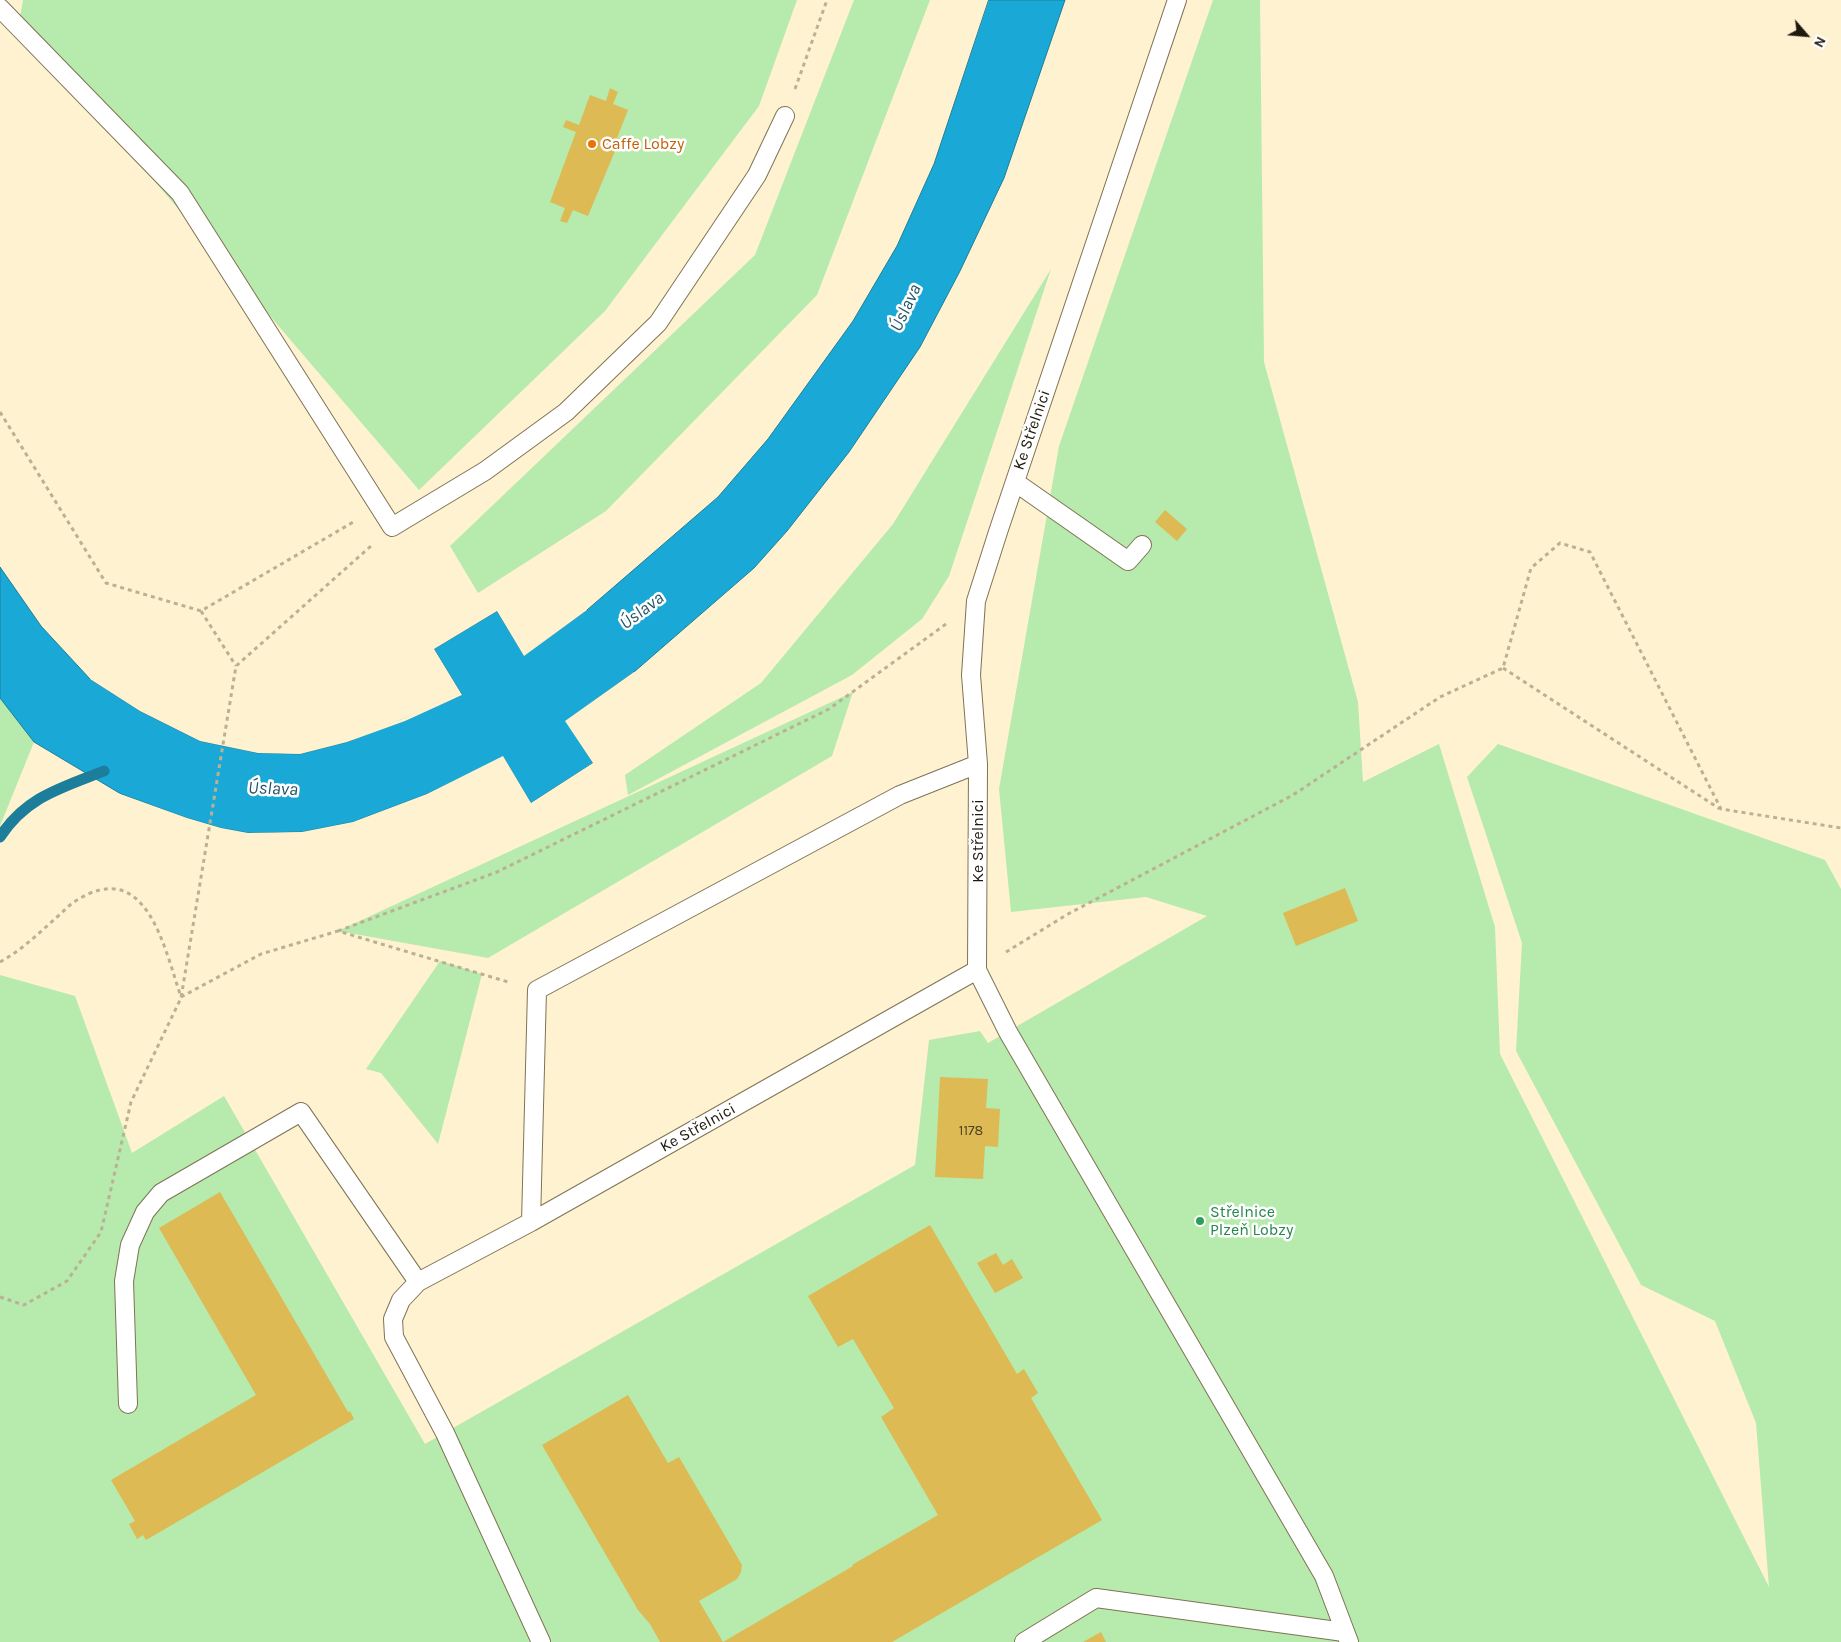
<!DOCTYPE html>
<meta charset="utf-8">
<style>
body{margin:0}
#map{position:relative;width:1841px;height:1642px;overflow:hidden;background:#fef2d0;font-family:Karla,sans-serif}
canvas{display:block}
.north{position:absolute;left:1781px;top:10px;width:50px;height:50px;-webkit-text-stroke:4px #fff;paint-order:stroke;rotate:117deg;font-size:14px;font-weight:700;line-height:20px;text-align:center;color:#1f1a0e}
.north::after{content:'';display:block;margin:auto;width:18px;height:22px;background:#1f1a0e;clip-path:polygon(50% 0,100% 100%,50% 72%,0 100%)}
</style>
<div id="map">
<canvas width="1841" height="1642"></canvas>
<div class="north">N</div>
</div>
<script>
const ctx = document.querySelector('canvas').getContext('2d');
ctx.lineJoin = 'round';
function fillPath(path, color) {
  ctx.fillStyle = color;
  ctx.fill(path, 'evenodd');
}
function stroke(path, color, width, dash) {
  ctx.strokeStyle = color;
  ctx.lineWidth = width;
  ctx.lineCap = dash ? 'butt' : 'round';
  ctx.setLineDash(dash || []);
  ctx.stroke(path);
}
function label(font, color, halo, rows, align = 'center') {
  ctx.font = font + ' Karla,sans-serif';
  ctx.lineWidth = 5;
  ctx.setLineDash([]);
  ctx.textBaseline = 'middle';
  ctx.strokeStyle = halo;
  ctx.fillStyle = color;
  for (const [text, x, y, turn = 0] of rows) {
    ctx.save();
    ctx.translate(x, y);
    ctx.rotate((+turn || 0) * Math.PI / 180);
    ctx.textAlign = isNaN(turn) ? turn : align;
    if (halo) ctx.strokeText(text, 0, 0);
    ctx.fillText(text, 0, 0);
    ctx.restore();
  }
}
const green = new Path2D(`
 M23,0H797L759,106L605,311L419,490L19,23Z
 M854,0H930L817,295L606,511L478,593L450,546L755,255Z
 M1213,0H1260L1264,362L1358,702L1363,782L1439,744L1495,927L1500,1054L1769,1587L1756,1423L1715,1321L1641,1285L1516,1051L1522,943L1467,777L1498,744L1825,860L1841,889V1642H0V975L75,996L132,1153L224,1096L425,1444L915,1165L929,1040L980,1031L988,1043L1207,916L1146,897L1011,912L999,789L1059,446Z
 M1051,269L949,576L922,619L852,675L628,795L625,775L761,683L893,524Z
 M853,692L832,756L488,958L338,931Z
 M0,698L34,742L0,826Z
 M440,961L482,974L438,1144L381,1073L366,1069Z`);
const water = new Path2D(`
 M989,0H1065L1004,178L960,271L920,347L849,452L787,531L754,568L634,672L566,721L593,763L531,803L503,757L427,794L353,822L302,832L248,833L221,828L187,818L121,794L34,742L0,698V567L41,626L90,679L140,711L200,741L258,753L300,754L347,742L462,695L434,649L497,611L524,655L587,610L718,497L768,439L853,321L897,246L934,164Z`);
const pier = new Path2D(`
 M585,608L587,610L524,656L497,611L434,649L462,695L405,721L347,742L300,754L258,753L200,741L140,711L90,679L92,677L141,709L201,738L258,751H300L346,740L404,718L458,694L432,648L496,609L499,610L525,652Z
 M634,672L635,674L569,722L595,762V765L532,805L529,804L502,760L427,797L354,824L302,834L247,835L220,831L186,821L120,796L109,790L187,818L221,828L248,833L302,832L353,822L427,794L503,756L531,803L593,763L565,721Z`);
const stream = new Path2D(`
 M0,837C26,797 61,788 104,771`);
const building = new Path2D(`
 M610,88L618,92L613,104L628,110L617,138L620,139L588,216L573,210L567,223L560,221L565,208L550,202L576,132L563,127L566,120L579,125L590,95L606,101Z
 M1165,510L1187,529L1177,541L1155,522Z
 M1345,888L1358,921L1296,946L1283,913Z
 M940,1077L988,1079L986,1108L1000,1109L998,1147L985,1146L983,1179L935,1177Z
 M220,1192L348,1412L350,1411L354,1419L146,1540L143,1535L137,1539L129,1524L135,1521L111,1480L256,1395L159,1228Z
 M930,1225L1017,1374L1024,1369L1038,1393L1031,1398L1102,1520L892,1642H660L650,1624L638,1610L542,1445L628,1395L668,1463L679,1457L742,1565L741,1572L737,1579L699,1601L723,1642L853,1566L852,1565L938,1515L881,1417L894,1408L853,1339L838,1347L808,1296Z
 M996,1253L1003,1265L1012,1259L1023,1278L995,1293L977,1263Z
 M1101,1632L1106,1642H1083Z`);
const path = new Path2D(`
 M795,89L827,0
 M0,412L106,583L201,611L355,521
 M201,611L236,666
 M1503,668L1720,809
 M338,931L497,872L829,709L946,624
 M1006,952L1068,914L1293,795L1440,697L1503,668L1531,568L1560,543L1590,552L1721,809L1841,828
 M0,962C22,950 39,933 57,917C63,912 68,906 74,902C146,854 164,947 181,997
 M181,997L261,954L338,931L508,982
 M0,1297L24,1305L67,1281L101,1232L131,1102L181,998L236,666L371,546`);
const service = new Path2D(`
 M0,8L180,193L392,527L485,471L566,412L658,323L757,175L785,116
 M1015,482L1128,561L1142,545
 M978,764L900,795L537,990L531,1222L977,970L978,764L971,675L976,601L998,532L1177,0
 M977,970L1008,1032L1324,1576L1349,1642
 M531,1222L418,1282L401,1300L393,1319L394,1337L445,1433L541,1642
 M128,1404L124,1281L130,1245L145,1212L161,1193L301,1112L418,1282
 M1024,1642L1096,1598L1344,1632`);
const markers = [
 [592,144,5,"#e8710a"],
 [1200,1221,5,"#2e9e5b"]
];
const numberNames = [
 ["1178",971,1131]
];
const foodNames = [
 ["Caffe Lobzy",602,144]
];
const streetNames = [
 ["Ke Střelnici",1032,430,-71],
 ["Ke Střelnici",978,841,-90],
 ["Ke Střelnici",698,1128,-29]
];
const leisureNames = [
 ["Střelnice",1210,1212],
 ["Plzeň Lobzy",1210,1230]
];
const waterNames = [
 ["Úslava",906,308,-65],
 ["Úslava",642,611,-37],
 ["Úslava",273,789,2]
];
fillPath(green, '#b7eaad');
fillPath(water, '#1aa9d6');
stroke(water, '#1c7e9a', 1);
fillPath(pier, '#fef2d0');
stroke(stream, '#1c7e9a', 11);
fillPath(building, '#ddba54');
stroke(service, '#7e7354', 20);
stroke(path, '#bab195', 3, [4, 4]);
stroke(service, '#fff', 18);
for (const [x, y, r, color] of markers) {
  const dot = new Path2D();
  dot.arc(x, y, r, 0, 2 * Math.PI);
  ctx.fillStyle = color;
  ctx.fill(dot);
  stroke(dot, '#fff', 2);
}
label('14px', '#4e4220', null, numberNames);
label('16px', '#c56008', '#fff', foodNames, 'left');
label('16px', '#1f1a0e', '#fff', streetNames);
label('16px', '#27864d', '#fff', leisureNames, 'left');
label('italic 18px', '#225568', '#fff', waterNames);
</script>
